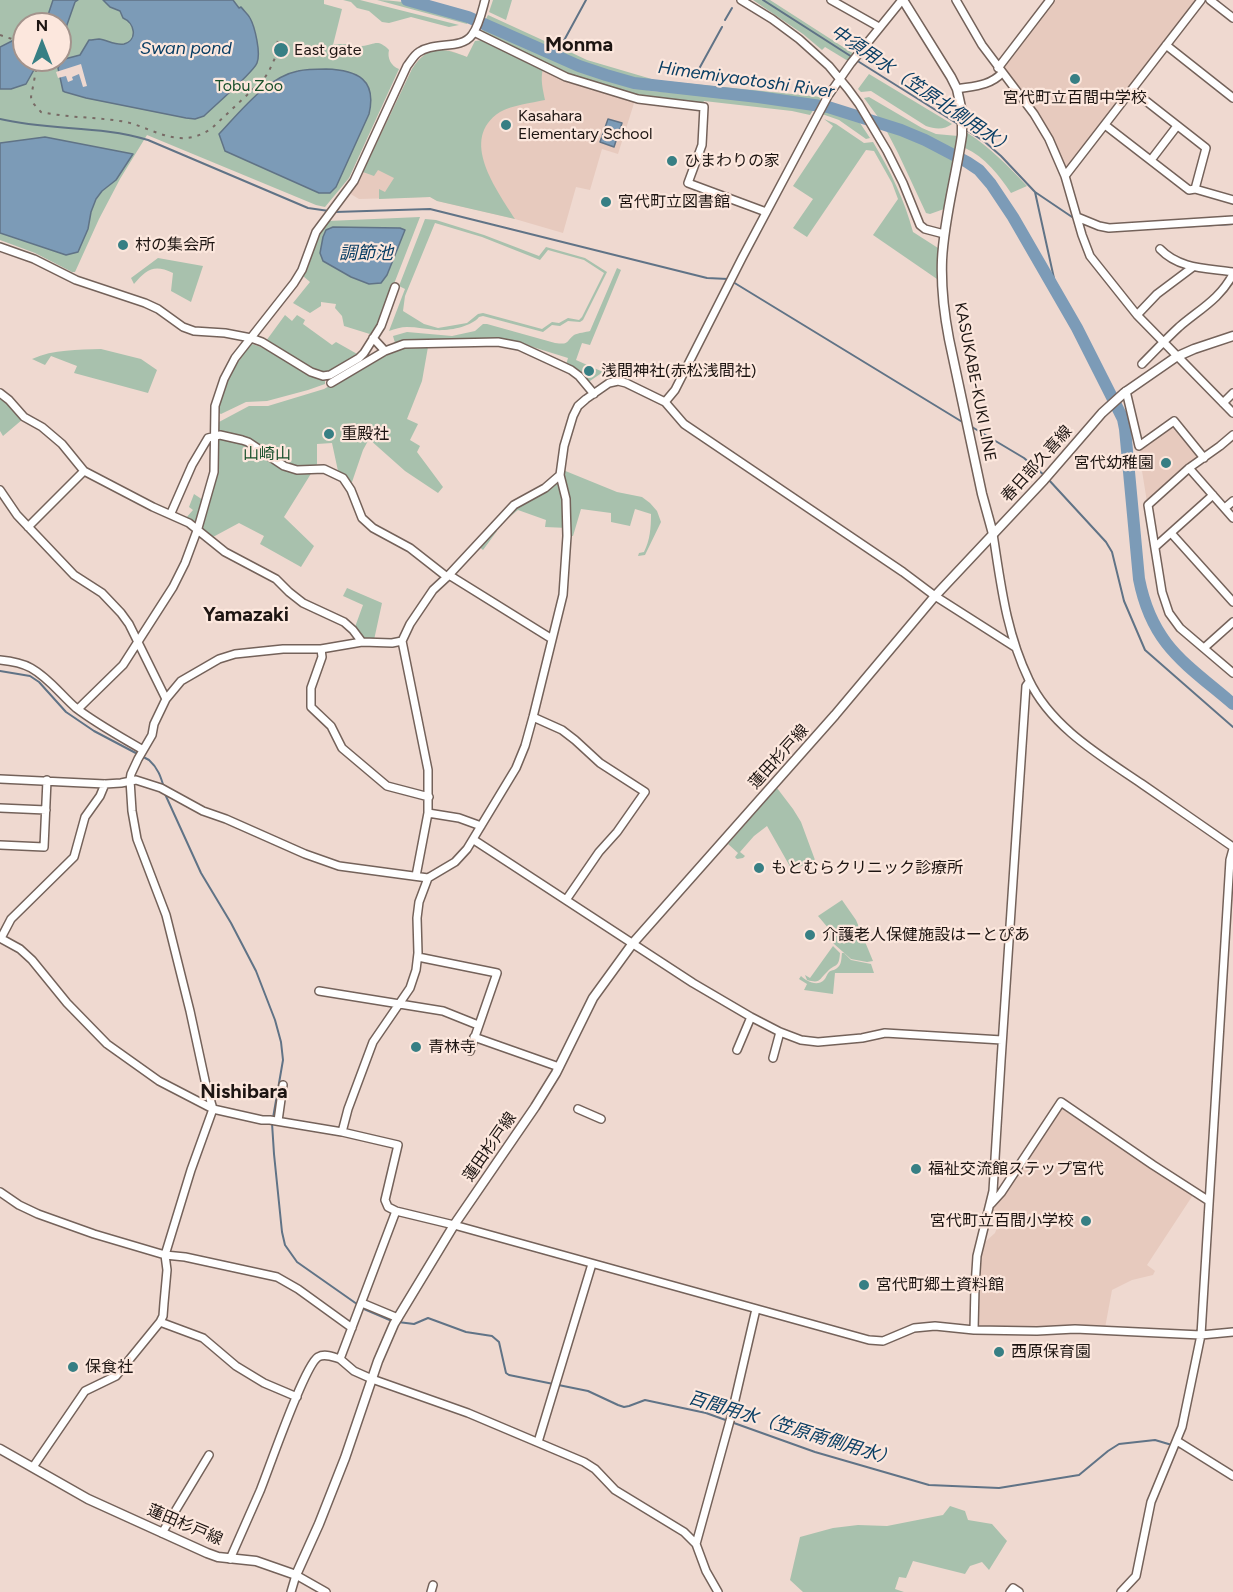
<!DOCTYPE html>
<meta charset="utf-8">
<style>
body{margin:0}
#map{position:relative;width:1233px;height:1592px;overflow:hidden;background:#efd9d0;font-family:Figtree,sans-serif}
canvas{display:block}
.north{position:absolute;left:12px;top:12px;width:60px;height:60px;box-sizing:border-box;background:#fce7dd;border:2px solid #a3938c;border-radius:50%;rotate:0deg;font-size:16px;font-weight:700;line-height:24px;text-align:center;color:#1d1512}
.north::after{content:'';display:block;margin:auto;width:21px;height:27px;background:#377f84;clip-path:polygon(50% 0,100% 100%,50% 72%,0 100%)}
</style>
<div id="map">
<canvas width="1233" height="1592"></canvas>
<div class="north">N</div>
</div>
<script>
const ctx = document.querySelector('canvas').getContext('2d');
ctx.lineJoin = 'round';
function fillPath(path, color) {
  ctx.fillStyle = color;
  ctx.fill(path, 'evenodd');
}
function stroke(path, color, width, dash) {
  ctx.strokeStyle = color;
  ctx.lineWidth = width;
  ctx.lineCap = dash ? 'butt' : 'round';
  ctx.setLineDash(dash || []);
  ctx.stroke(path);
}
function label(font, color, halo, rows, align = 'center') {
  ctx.font = font + ' Figtree,"Noto Sans JP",sans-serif';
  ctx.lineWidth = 4.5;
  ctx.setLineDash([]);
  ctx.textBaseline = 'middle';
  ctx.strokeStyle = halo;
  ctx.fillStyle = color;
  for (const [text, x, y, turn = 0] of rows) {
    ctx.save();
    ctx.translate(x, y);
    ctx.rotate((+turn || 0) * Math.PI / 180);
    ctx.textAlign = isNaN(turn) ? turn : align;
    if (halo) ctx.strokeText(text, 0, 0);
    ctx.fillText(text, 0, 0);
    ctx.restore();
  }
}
const built = new Path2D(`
 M1053,0H1198L1069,166H1066L1045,125L1003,65Z
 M475,41L635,100L618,154L602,149L590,190L576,187L563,233L515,219L437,201L430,197L359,199L349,193L357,183L412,69L418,60L426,53L437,50H449L467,57Z
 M1172,427L1175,428L1197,456V459L1147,502L1139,452Z
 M1061,1106L1193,1195L1147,1265L1155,1271L1153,1275L1132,1280L1112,1290L1105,1328L1068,1325L1028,1328L977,1325L980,1257L984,1243L995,1233L998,1225L993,1217L992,1208L1002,1195Z`);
const green = new Path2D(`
 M0,0H324V4L342,9L333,45C346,42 352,47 362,46C375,45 377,38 389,50C387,58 391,66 399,69L349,178L325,207L316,205L147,135L120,179L99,219L75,272H72L35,253L0,240ZM24,24H60V60H24Z
 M343,0H360L459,25L449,27L411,17L389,23L382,22L369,11L357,8L351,2Z
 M377,0C408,0 440,11 469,20L467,24Z
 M493,0H512L506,20L489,12Z
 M753,0H770L854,54L848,61L825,47L822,50L803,34Z
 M488,15L562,49L565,47L569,49L570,52L587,60L655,80L821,97L819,101L651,83L614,74L577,62L485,21Z
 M483,26L582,72L616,82L651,91L739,98L814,109L810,115L792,111L704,101L703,103L638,96L566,74L482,34Z
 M483,40L543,69C540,79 543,90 545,100C531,103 513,105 500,112C458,139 497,190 515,219L437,201L430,197L379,199V189L385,192L394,178L378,170L374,176L363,172L412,69C427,45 443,47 467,57L475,41Z
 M869,74L952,124C944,130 935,129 926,126L871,91L861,92L858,89Z
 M869,97L922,128L936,134L958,136L954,152L938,142L878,117L864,98Z
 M824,111L848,116L858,120L870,138L866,139L839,120L822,114Z
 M824,119L836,124L864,143L873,142C890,170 905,201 913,232L938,248L937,279L873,235L898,199L892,183L874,151L866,150L807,237L793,228L813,199L793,186L833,126Z
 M885,128L914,139L953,159L944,209L930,214L926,213L898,153Z
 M966,132C990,147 1008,166 1027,186L1011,193C999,175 985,157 965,148Z
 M420,217L378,325L373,335L344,326L342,316L335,308L336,304L321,302V306L310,313L293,303L310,282L303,276L307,270L319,233L328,221ZM333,227L400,228L405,230L387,275L369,284L351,277L323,261L329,228Z
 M425,219L436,220L484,235L539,256L546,247L585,258L607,272L583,320L580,322L568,321L560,326L552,325L543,332L483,316L479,317C471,327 449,331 435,330C426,329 417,327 407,327C401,327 395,329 389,331L405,289L399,286ZM435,223L482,237L540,260L548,250L584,260L604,273L582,317L579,320L568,318L559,323L552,322L542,329L483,313L478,314L467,323L438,328L424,324L403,311L405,296Z
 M158,258L203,266L191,302L171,291L173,273C154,264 147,269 134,284L131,278Z
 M617,268L621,270L590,345L582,343L576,360L603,372L587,383L566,365L568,358L520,343L497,340H407L395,343L393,336L407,332L452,336L475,331L483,324H487L555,343C570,345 565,342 574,335C578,333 586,332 590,331Z
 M285,315L292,321L297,315L305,320L303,324L332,345L336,342L359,355L328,372L313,370L266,341Z
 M252,344C272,350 289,364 307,374C313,377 320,378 325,381V384L308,390L267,401L246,402L221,414L219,413C221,386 235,364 252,344Z
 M410,346L428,347L422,381L407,419L418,424L410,440L420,446L417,452L443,487L438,493L405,471L369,439L363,450L352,482H349L344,474L338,471L332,443L317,444V464L284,517L314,546L301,567L260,544L264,536L239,523L213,537L203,530L201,527L217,475L216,426L219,422L249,406H268L324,389L386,354Z
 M101,349L141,359L157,370L148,393L74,373L77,366L51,356L45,365L32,359C54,349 78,350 101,349Z
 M0,398L9,403L23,419L3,436L0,431Z
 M563,470L617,492L642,497L650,503L657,511L661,522L645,555L638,556L639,553L644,552C650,540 651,528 651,514L635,509L630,526L611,522V513L581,509L573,536H569L568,528L545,527L546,520L518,510L507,519L505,518L496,529L497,531L483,550L478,546L516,506L547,490Z
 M194,494L203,500L197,521L194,522L186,518L193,510L189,507Z
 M347,588L382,603L374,640L364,639L355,627L363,605L343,596Z
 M777,788L793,809L801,822L815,860L792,870L767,826L754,836L740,852L745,856L743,858L737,859L735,857L738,853L728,844Z
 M842,900L856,920L873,961L867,962L851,959L825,936L829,929L818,916Z
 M833,946L840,953C839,969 835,963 827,972C819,979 821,984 807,980L805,975L810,978Z
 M842,953H844L851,960L871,964L874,973H835L833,994L804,990L807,984L799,979L801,976C806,981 817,987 824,980C826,978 827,974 829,972C830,971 832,970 834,970C842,966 841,961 842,953Z
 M950,1506L965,1511L968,1520L992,1524L1007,1541L989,1570L982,1562L970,1566L965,1574L913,1561L906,1578L899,1577L895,1589L904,1592H803L790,1580L800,1537L833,1528L858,1525L887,1526L943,1515Z`);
const water = new Path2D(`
 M53,0H78L75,2L62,39H60V24H45Z
 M103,0H233L239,8L241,7C244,11 248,14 250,18C255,27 261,53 257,63C253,73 214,106 204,116L195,119L186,118L86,98L65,92L63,91L58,68L60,64L57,61L80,55L89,40C93,40 96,39 99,39C107,40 116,46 124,44C138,40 135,23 123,18L120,11L110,7Z
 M12,41L24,45V60H36L35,68L26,84L11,89H0V47Z
 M326,69C358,70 377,80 369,114L336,187L330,193H319L225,151L219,134C240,112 267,77 298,71C307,69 317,69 326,69Z
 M608,119L622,123L614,147L600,142Z
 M45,137L133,154L116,180L102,191L96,199L91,212L88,229L78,252L66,255L0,233V143Z
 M333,227L400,228L405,230L387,275L381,283L369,284L351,277L323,261L320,253L323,237L326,230Z`);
const pier = new Path2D(`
 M81,64L87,86L83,87L79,74L72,77L73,80L68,82L66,76L58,78L56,72Z`);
const stream = new Path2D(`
 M763,0L852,57
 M725,20L732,8
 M561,46L586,0
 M856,60L961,126
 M694,78L722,27
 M0,119C49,131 100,125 148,140L308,208L329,211
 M965,129L985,142L1001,156L1035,192L1057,292
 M1035,192L1075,219
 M335,212L430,209L707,278L728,279
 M1085,224L1097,228
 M1177,227L1233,224
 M733,282L964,423
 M972,427L1024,458L1044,475
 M1048,479L1106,542L1112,552L1124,601L1145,650L1233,727
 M0,671L30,676L39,682L66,712L94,731L149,760C158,768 161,777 164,788
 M165,794L201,873L231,923L256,971L275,1020L281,1042L283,1060L273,1118
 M272,1123L274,1154L282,1232L285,1245L297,1262L364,1309L392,1321
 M398,1322L414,1324L428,1318L466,1332L492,1336L499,1342L506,1373L509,1375L588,1391L618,1405L624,1407L629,1406L645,1400L706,1413L815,1452L929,1485L999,1488L1079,1475L1108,1451L1119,1444L1155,1440L1182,1448L1218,1470`);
const river = new Path2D(`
 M407,0L468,17L579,66L606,75L634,83L758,97L828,107L901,130L925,140L967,162L979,170L991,184L1013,217L1077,328L1123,419L1125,429L1139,579C1152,645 1185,663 1233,704`);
const minor = new Path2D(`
 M741,0L772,19L799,39L829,66L848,89L859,104L887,151L903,183L920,225L925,229L944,234
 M831,0L879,27
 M956,0L982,45L1034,114L1049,139L1065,176L1082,235L1090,256L1137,315L1233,413
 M1210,0L1233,18
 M474,32L566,77L638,99L704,107L702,145L688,183L766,212
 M1166,45L1233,98
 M998,68L1050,0
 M957,89C973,86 990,86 1002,73
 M1132,90L1206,148L1195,189
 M1105,125L1189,190L1195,189L1233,200
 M1151,160L1177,126
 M1065,176L1201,0
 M1077,217L1099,226L1109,228L1233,220
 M0,247L34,259L76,280L145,303L158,309L183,327L194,331L225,333L251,338L262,342L311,372L323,376L330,375L359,358L364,353L381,326L395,287
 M1160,249C1179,269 1206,268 1233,272
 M1137,315L1157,294L1193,267
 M373,338L385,351
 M1142,364C1154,352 1166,339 1179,327C1200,309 1220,299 1233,274
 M331,383L385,351L404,344L498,342L519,346L571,370L579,376L594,394
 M1126,391L1139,446L1174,421L1204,458
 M0,393L9,400L24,417L42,427L62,444L84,471L153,507L189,523L225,552L276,579L289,592L303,603L344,622L353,630L362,642
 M665,402L675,390L742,258L828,96L851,63L902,0
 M1223,403L1233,393
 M1233,435L1220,446L1189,468L1148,505L1162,592L1169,613L1180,628L1233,673
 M1189,468L1233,518
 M0,490L17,515L74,575L102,593L121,613L129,624L166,699
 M1225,508L1233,501
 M171,513L192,465L208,438L220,435L242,440L248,442L284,466L297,470L324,469L343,478L351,490L362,518L373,528L410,548L447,577
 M28,527L84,471
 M1171,533L1233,602
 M993,534C1001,585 1006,632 1029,680C1051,727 1101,756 1142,784C1172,805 1203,826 1233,847
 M1155,547L1213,495
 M449,575L552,639
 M402,641L428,770V813L416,876
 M1204,648L1233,622
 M321,649L322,657L311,688V707L331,726L342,748L387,786L429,797
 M0,660C10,661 22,663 31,668C49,678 61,695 76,708C97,724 121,737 143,750
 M78,709L123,665L173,587L185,563L198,528L214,472L215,406L224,379L235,358L294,283L302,270L316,232L354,181L407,66C411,61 414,55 419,52C435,41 461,50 472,35C479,26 482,11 485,0
 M533,717L562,730L575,740L600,763L645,792L617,832L599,852L566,900
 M0,779L105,784L121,783L136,780L161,788L203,811L226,819L305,854L339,866L428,878
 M0,808L46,810
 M428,813L459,818L481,826
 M474,840L693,983L751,1017L780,1032L801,1040L818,1042L862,1038L885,1033L1002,1040
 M0,845L44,847L47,780
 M0,938L20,949L32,960L67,1003L107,1044L159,1081L213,1109L262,1120H270L342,1132L398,1145L385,1200L388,1207L396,1211L454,1225L869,1340L883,1341L914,1328L935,1326L974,1330L1037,1331L1075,1329L1201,1335L1233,1332
 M1,938L11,919L74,857L85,817L100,796L105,784
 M418,957L497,973L470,1051
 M319,991L443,1011L478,1025
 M474,1037L559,1067
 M737,1050L751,1017
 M773,1058L780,1032
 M578,1109L601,1119
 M278,1121L283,1085
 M342,1132L348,1109L373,1042L410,988L416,970L418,953L417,918L419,902L428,878L455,862L467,849L516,768L525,746L533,717L563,595L567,536L566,499L560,475L564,446L573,416L578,406L586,399L609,383L618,381L626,383L665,402L684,424L903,572L935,596L1015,647
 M0,1192L19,1205L38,1214L94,1234L165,1255L185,1257L277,1277L298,1289L352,1328
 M991,1204L1001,1193L1061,1102L1153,1165L1209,1201
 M396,1211L340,1359L354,1371L372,1379L468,1413L584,1462L595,1469L615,1490L684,1532L696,1544L706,1571L718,1592
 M362,1303L398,1318
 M974,1330L975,1287L977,1256L993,1191L1001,1061L1026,686L1029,682
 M297,1397L264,1383L236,1366L203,1338L160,1322L163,1316L164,1303L167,1270L165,1255L191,1170L213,1109L206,1085L190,1011L166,915L137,839L132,811L130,780L131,774L138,759L152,735L154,724L166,699L181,681L219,659L235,654L283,649H321L362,642L392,643L402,641L410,624L433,590L447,577L514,505L545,488L560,475
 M1177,1441L1233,1476
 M538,1442L592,1264
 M33,1467L85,1391L116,1376L160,1322
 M162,1533L209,1455
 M696,1544L731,1417L756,1309
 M230,1559C240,1536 250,1514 260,1491C269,1469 304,1366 318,1357C325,1353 333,1357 340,1359
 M291,1592L296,1575L326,1592
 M431,1592L433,1585
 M1010,1592L1013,1588L1019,1592
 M1121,1592L1136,1576L1151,1502L1182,1427L1201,1335L1230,860L1233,849`);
const major = new Path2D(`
 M903,0L951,77L957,89L962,112V135C956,177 944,218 942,260C941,287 944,313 949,339L982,494L993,534
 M0,1449L88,1499L207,1553L218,1557L256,1561L296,1575L319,1524L345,1458L378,1361L394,1324L454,1225L535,1107L556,1073L593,998L633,943L835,715L935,596L1044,480L1102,413L1124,393L1176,357L1194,349L1233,336`);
const rail = new Path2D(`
 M0,35L24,43
 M38,60L31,97L32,102L41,112C69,118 98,117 126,122C144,126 161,137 180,138C192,139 201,135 211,129L264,79L269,71L275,58L278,40`);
const markers = [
 [281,50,8,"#377f84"],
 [1075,79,6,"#377f84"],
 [506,125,6,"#377f84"],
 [672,161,6,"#377f84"],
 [606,202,6,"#377f84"],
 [123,245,6,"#377f84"],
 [589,371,6,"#377f84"],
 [329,434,6,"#377f84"],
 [1166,463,6,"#377f84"],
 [759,868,6,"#377f84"],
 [810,935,6,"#377f84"],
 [416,1047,6,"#377f84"],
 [916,1169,6,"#377f84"],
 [1086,1221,6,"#377f84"],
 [864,1285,6,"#377f84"],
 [999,1352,6,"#377f84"],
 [73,1367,6,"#377f84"]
];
const poiNames = [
 ["East gate",294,50],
 ["宮代町立百間中学校",1075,98,"center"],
 ["Kasahara",518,116],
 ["Elementary School",518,134],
 ["ひまわりの家",684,161],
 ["宮代町立図書館",618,202],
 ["村の集会所",135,245],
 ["浅間神社(赤松浅間社)",601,371],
 ["重殿社",341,434],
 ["宮代幼稚園",1154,463,"right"],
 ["もとむらクリニック診療所",771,868],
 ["介護老人保健施設はーとぴあ",822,935],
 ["青林寺",428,1047],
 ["福祉交流館ステップ宮代",928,1169],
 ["宮代町立百間小学校",1074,1221,"right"],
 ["宮代町郷土資料館",876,1285],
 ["西原保育園",1011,1352],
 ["保食社",85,1367]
];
const parkNames = [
 ["Tobu Zoo",249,86],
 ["山崎山",267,454]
];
const streetNames = [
 ["KASUKABE-KUKI LINE",975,382,79],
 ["春日部久喜線",1037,464,-48],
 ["蓮田杉戸線",779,757,-48],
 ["蓮田杉戸線",490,1147,-55],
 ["蓮田杉戸線",185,1525,23]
];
const waterNames = [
 ["Swan pond",186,49],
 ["Himemiyaotoshi River",746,80,8],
 ["中須用水（笠原北側用水）",922,90,34],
 ["調節池",366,254],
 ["百間用水（笠原南側用水）",792,1429,17]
];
const quarterNames = [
 ["Monma",579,45],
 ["Yamazaki",246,615],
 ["Nishibara",244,1092]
];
fillPath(built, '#e7cabe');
fillPath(green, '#a8c1ad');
fillPath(water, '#7c9bb7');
stroke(water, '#607386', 1.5);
fillPath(pier, '#efd9d0');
stroke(stream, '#607386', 2);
stroke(river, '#7c9bb7', 12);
stroke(minor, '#74625a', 10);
stroke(major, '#74625a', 11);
stroke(minor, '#fff', 7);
stroke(major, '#fff', 8);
stroke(rail, '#786a65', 2, [3, 6]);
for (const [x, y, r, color] of markers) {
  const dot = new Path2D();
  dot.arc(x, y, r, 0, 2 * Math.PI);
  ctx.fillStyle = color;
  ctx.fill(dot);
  stroke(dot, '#fce7dd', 2);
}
label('16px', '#1d1512', '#fce7dd', poiNames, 'left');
label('16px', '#174f2a', '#fce7dd', parkNames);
label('16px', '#1d1512', '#fce7dd', streetNames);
label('italic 18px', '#093e64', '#fce7dd', waterNames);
label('bold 20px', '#1d1512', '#fce7dd', quarterNames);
</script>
